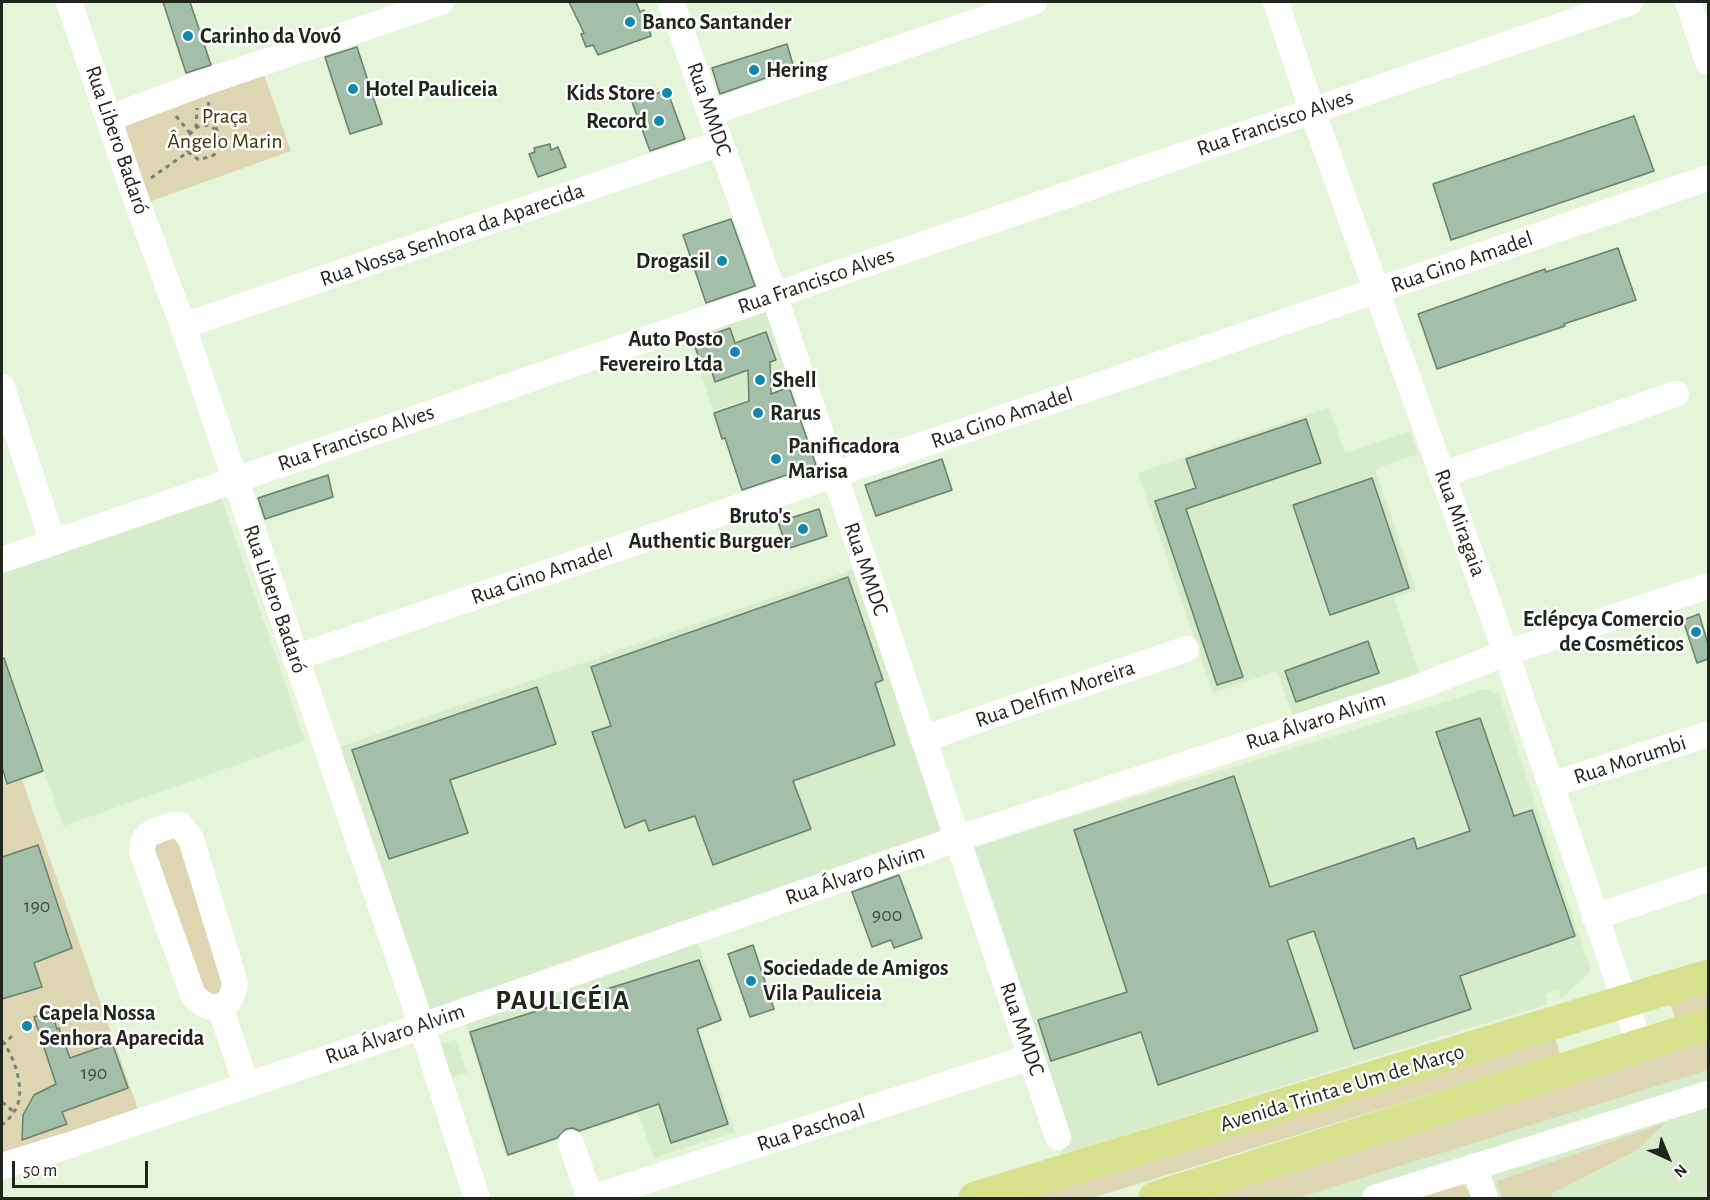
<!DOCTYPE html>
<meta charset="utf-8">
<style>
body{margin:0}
#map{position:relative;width:1710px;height:1200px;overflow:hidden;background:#e4f5d9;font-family:"Alegreya Sans",sans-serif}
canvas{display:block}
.frame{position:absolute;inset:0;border:3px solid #20261c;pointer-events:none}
.north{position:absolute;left:1638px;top:1128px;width:60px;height:60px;-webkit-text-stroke:4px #fff;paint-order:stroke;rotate:136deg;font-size:16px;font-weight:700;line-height:24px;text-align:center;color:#20261c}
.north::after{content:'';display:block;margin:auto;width:21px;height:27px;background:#20261c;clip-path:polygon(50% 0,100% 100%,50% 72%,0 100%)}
.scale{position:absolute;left:12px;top:1161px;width:136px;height:27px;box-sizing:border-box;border:3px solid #20261c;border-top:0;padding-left:8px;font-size:18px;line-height:21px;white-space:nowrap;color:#20261c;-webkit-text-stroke:4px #fff;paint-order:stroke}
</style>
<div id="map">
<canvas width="1710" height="1200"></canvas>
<div class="frame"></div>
<div class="north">N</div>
<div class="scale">50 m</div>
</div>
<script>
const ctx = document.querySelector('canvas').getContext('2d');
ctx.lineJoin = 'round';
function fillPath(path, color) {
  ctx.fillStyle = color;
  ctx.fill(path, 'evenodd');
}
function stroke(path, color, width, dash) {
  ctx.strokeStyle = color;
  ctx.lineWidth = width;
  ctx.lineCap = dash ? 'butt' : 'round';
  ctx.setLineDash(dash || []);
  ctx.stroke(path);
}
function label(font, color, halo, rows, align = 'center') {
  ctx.font = font + ' "Alegreya Sans",sans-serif';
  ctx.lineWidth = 5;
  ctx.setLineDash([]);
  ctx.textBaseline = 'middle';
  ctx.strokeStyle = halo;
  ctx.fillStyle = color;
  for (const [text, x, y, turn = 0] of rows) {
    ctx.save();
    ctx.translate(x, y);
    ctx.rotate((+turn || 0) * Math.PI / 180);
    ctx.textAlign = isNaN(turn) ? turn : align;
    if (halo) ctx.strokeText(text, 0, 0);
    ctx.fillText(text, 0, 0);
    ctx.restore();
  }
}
const built = new Path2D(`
 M767,304L794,384L713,411L687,331Z
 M1329,407L1345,453L1410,431L1418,454L1375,469L1416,590L1394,598L1419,673L1293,717L1277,671L1213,693L1138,473Z
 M221,497L305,741L63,826L2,648V573Z
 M855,569L947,833L430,1012L339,747Z
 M1486,689L1499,694L1591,971L1561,999L1558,990L1545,994L1548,1004L1063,1154L970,848Z
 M698,943L723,1021L699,1030L735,1132L654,1158L638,1113L506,1157L464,1018Z
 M1708,1035V1198H1196Z
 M456,1039L467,1073L447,1079L436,1046Z`);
const green = new Path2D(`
 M262,69L291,151L146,203L117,121Z
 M2,775L6,786L22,780L140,1115L2,1163Z
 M178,829L234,993L203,1003L147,840Z
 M1708,992V1008L1675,1018L1670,1004Z
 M1554,1034L1560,1054L1092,1198H1021Z
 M1708,1041V1070L1297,1198H1210Z
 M1665,1123L1637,1150L1551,1194L1552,1198H1502L1497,1181Z
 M1450,1183L1465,1187L1474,1198H1393Z`);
const building = new Path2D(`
 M163,2H190L211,65L186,73Z
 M569,2H636L640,12L644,10L651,36L598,55L593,45L586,47L581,34L584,33Z
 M787,44L794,68L720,94L712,68Z
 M357,47L382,124L350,134L325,57Z
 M667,90L685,139L650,151L632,102Z
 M1634,116L1654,171L1451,240L1433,184Z
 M550,144L551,150L558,147L566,167L538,177L529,154L535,152L534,148Z
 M731,219L755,286L706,303L683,235Z
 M1618,248L1636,300L1564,324L1565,326L1437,369L1418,314L1545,269L1546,272Z
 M730,328L735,343L766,332L776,360L770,362L771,394L789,387L816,465L742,490L725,438L722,439L714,413L749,401L748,370L715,382L710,366L703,369L693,341Z
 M1306,419L1321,463L1186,509L1243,677L1217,685L1155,501L1196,488L1186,459Z
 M942,459L952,490L876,516L865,485Z
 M328,475L333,497L265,519L258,498Z
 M1372,478L1409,588L1330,615L1293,505Z
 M819,509L827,536L787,549L778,522Z
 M848,577L883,680L875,683L895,745L793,781L811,829L713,865L695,816L649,831L645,820L625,828L592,732L611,726L591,667Z
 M1699,614L1708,644V659L1697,663L1683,620Z
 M1368,641L1379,673L1296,702L1285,671Z
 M2,658H4L43,771L7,784L2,767Z
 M537,687L556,744L450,780L468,833L389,859L352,750Z
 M1480,718L1514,816L1532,810L1575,936L1460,976L1471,1009L1354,1049L1314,931L1287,940L1318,1031L1158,1085L1141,1032L1051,1061L1038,1020L1127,992L1074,830L1234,776L1270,887L1414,838L1417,849L1470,831L1436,732Z
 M38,845L72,948L34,963L42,987L2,999V857Z
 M899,875L922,938L894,948L891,940L872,947L852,892Z
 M753,945L774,1009L750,1017L728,954Z
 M699,960L721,1020L697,1029L728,1124L671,1143L659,1104L579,1131L573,1128L566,1129L557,1138L508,1155L470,1032Z
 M51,1011L57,1029L59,1028L70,1058L112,1043L128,1088L62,1112L67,1124L22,1140L23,1115L28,1106L34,1095L56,1084L34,1017Z`);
const path = new Path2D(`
 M176,116L190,133
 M196,128L197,108
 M188,152C183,141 189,134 197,127L207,125L215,129
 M151,178L188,152L199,160L214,155C224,138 213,120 208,102
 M2,1041C14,1055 25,1089 17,1106C14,1114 8,1120 2,1125
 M3,1042L4,1044L12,1036
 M2,1102L14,1112`);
const minor = new Path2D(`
 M69,2L133,191L183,326L415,1006L477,1198
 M671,2L774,295L1058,1137
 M1276,2L1312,110L1506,653L1640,1046
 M1688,2L1708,62
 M710,113L1034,2
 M110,118L203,83L441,2
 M183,326L720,143
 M2,387L53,542
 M1442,475L1676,394
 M2,560L1630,2
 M295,658L1708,178
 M923,739L1186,649
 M1551,785L1708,734
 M173,825H180L191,839L235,983C232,1010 210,1015 193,995L142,852C141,832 156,831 173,825Z
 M1595,917L1708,879
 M220,1007L246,1084
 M571,1143L590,1198
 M2,1166L73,1144L422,1026L957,839L1411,690L1506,653L1708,586
 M1474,1166L1485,1198
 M592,1198L1031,1057
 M1375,1198L1708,1094`);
const major = new Path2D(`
 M975,1198L1708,976
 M1155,1198L1708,1024`);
const markers = [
 [630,22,6,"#1288ac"],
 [188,36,6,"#1288ac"],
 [754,70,6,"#1288ac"],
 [353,89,6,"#1288ac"],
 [667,93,6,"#1288ac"],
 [659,121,6,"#1288ac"],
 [722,261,6,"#1288ac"],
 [735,352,6,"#1288ac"],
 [760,380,6,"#1288ac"],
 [758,413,6,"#1288ac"],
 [776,459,6,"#1288ac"],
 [803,529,6,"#1288ac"],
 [1696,632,6,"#1288ac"],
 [751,981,6,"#1288ac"],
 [27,1026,6,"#1288ac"]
];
const numberNames = [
 ["190",37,906],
 ["900",887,915],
 ["190",94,1073]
];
const poiNames = [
 ["Banco Santander",642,22],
 ["Carinho da Vovó",200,36],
 ["Hering",766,70],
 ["Hotel Pauliceia",365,89],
 ["Kids Store",655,93,"right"],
 ["Record",647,121,"right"],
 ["Drogasil",710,261,"right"],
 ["Auto Posto",723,339,"right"],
 ["Fevereiro Ltda",723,364,"right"],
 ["Shell",772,380],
 ["Rarus",770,413],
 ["Panificadora",788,446],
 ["Marisa",788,471],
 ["Bruto's",791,516,"right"],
 ["Authentic Burguer",791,541,"right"],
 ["Eclépcya Comercio",1684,619,"right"],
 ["de Cosméticos",1684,644,"right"],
 ["Sociedade de Amigos",763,968],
 ["Vila Pauliceia",763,993],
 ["Capela Nossa",39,1013],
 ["Senhora Aparecida",39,1038]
];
const streetNames = [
 ["Rua MMDC",709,109,71],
 ["Rua Francisco Alves",1275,123,-19],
 ["Rua Libero Badaró",117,140,71],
 ["Rua Nossa Senhora da Aparecida",452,235,-19],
 ["Rua Gino Amadel",1462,262,-19],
 ["Rua Francisco Alves",816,281,-19],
 ["Rua Gino Amadel",1002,418,-19],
 ["Rua Francisco Alves",356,438,-19],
 ["Rua Miragaia",1460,523,70],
 ["Rua MMDC",866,569,71],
 ["Rua Gino Amadel",542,574,-19],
 ["Rua Libero Badaró",275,599,71],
 ["Rua Delfim Moreira",1055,694,-19],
 ["Rua Álvaro Alvim",1316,721,-18],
 ["Rua Morumbi",1630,760,-18],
 ["Rua Álvaro Alvim",855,875,-19],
 ["Rua MMDC",1022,1029,71],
 ["Rua Álvaro Alvim",395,1034,-19],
 ["Avenida Trinta e Um de Março",1342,1088,-17],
 ["Rua Paschoal",811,1128,-18]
];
const parkNames = [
 ["Praça",225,116],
 ["Ângelo Marin",225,141]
];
const districtNames = [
 ["PAULICÉIA",563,1001]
];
fillPath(built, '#d7ecca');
fillPath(green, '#ded6b3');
fillPath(building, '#a3bea9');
stroke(building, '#67816d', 1.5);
stroke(path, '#798471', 3, [4.5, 4.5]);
stroke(minor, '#fff', 26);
stroke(major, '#d7e08d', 33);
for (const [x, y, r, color] of markers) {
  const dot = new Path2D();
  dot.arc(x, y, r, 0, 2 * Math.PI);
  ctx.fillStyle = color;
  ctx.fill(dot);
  stroke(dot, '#fff', 2);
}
label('20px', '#414c3f', null, numberNames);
label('bold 22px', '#20261c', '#fff', poiNames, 'left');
label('22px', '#20261c', '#fff', streetNames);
label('22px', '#403607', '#fff', parkNames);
ctx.letterSpacing = '1.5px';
label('bold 28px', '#20261c', '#fff', districtNames);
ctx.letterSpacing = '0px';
</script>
